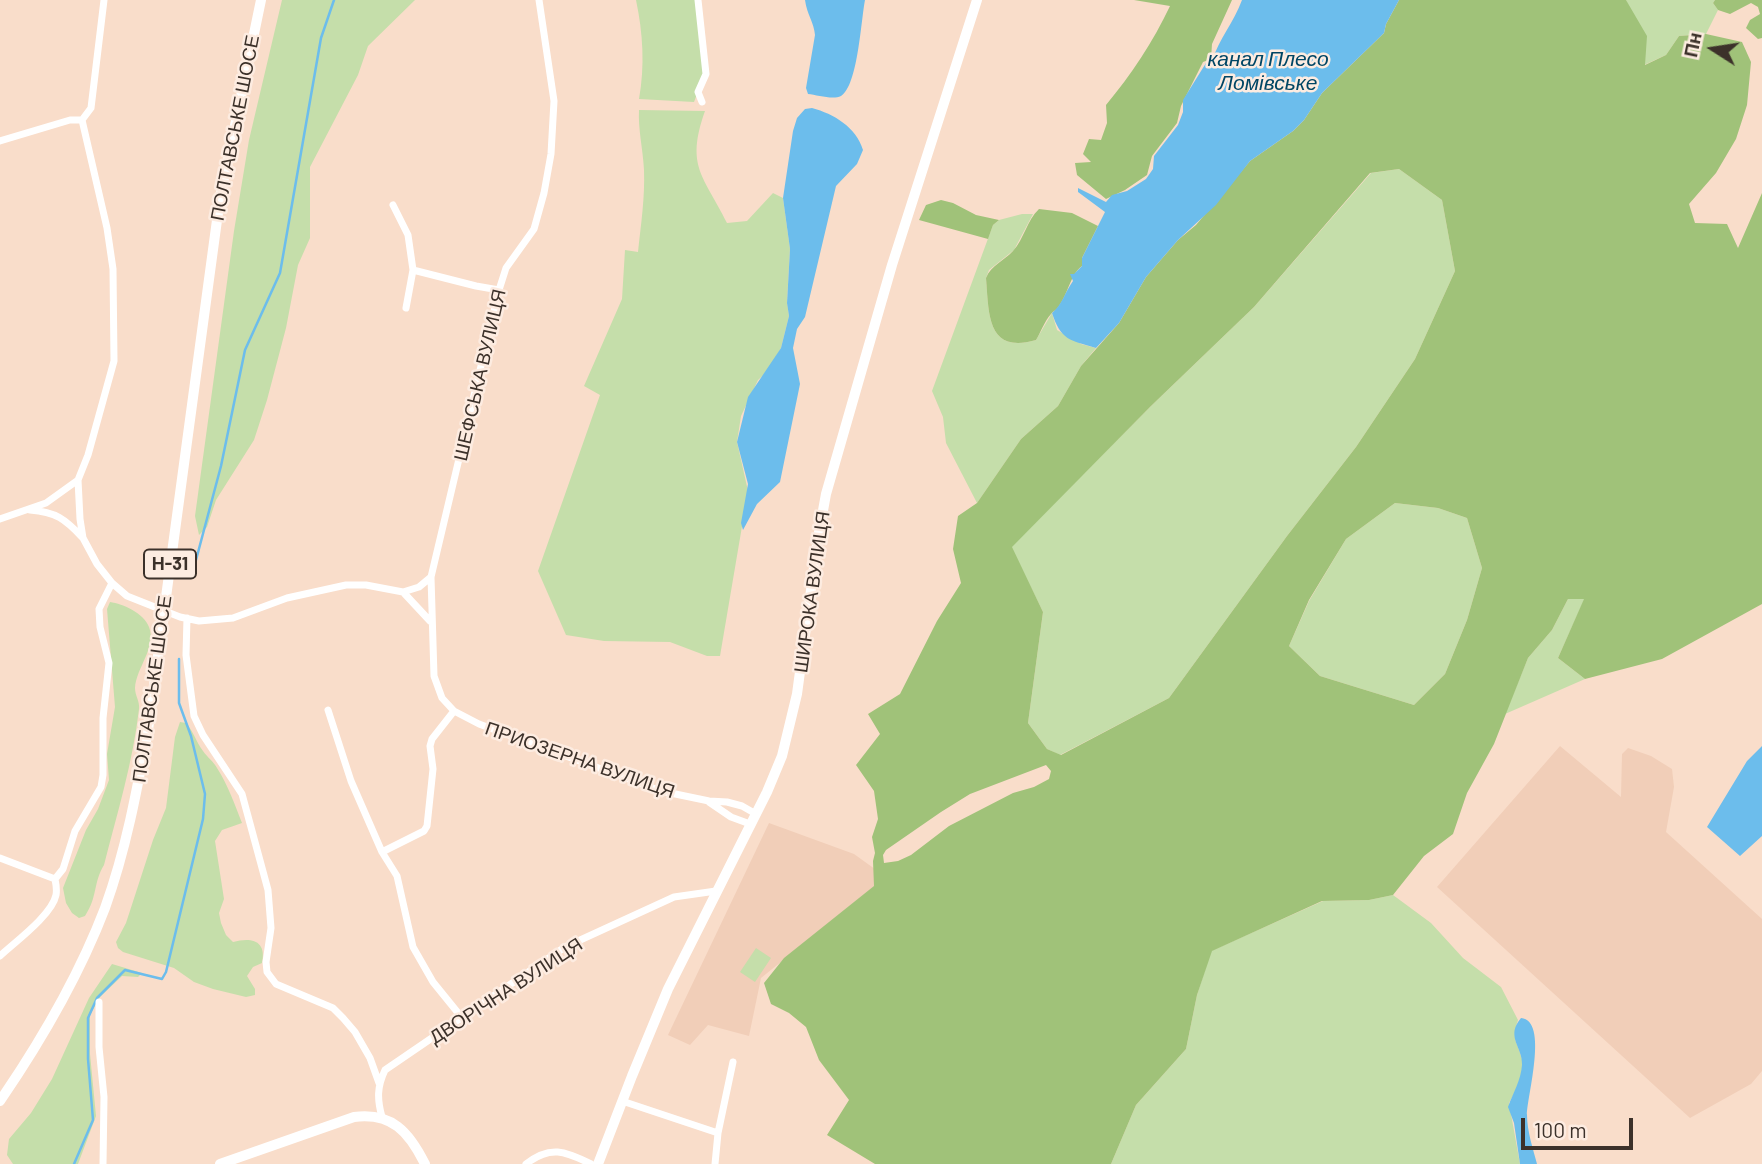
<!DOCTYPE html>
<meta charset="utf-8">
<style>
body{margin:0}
#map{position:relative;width:1762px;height:1164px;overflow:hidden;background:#f9ddca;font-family:Barlow,sans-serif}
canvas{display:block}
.north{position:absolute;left:1678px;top:14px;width:70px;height:70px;-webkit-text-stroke:5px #fdece1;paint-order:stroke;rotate:282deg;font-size:19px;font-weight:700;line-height:28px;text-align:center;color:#3c312a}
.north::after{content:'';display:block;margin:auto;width:24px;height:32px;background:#3c312a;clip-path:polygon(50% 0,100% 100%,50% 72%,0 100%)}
.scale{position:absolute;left:1521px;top:1118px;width:112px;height:32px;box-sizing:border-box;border:4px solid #3c312a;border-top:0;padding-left:9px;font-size:21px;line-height:24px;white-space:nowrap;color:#3c312a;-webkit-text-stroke:5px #fdece1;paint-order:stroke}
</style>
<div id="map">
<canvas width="1762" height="1164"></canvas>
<div class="north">Пн</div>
<div class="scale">100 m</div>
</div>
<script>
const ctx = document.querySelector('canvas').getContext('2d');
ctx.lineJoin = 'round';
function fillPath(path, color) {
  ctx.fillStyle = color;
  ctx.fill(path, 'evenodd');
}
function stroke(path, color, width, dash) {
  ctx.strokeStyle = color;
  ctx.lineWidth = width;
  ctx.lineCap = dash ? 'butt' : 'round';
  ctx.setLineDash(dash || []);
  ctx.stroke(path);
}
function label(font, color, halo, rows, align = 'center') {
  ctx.font = font + ' Barlow,sans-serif';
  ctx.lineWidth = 5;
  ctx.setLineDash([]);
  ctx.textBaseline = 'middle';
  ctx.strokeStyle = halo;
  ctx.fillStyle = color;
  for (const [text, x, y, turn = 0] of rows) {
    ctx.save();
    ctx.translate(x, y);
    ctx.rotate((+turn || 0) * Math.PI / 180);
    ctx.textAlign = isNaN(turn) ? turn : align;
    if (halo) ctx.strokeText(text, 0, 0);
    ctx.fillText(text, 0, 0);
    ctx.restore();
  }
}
const built = new Path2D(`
 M1560,746L1621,797L1622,754L1628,748L1651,756L1672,769L1674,787L1666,832L1762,919V1071L1751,1084L1690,1118L1437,887Z
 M769,823L854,854L886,877L761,978L749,1036L708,1025L690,1045L668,1035Z`);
const green = new Path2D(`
 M282,0H415L368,46L358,75L310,167V238L298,265L286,328L267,400L254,440L216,500L207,527L199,535L195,516L234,231L249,140Z
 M636,0H697L704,76L694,102L639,99C645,66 643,33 636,0Z
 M1626,0H1715L1713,3L1718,10L1706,34L1679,36L1666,55L1644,65Z
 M639,110L705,111C685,167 704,176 727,223L747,221L773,193L783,198L790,249L787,302L789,316L781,348L768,371L758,380L741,416L737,442L748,491L720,656H707L670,642L604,641L566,635L538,571L600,395L584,386L622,299L625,250L638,252C641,224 645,198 644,170C643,149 638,130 639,110Z
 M1399,169L1442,200L1455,271L1415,359L1356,447L1287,536L1169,698L1060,755L1047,749L1028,723L1043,612L1011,547L1151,406L1254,307L1371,173Z
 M1022,214H1033L1014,250L989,270L986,278C989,315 987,354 1036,340L1052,313L1057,330L1081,344L1096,348L1081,366L1058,406L1021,439L977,503L946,443L943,417L932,391L993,225L999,220Z
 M1395,503L1438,508L1467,518L1482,568L1467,620L1445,674L1414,705L1320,676L1289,646L1309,601L1346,539Z
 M1585,598L1558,658L1585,679L1505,714L1528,658L1552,630L1568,599Z
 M110,602C123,604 144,613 149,627C157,647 136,668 135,688C135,696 140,701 139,709C133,762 117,814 104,865C93,883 98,896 85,916L79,918L72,913L66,903L63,888L86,830L98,809L109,780L107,754L115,707L107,609Z
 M180,722L186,723C194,732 196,742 203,751C207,757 214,762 217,768C228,785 235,805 242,823L222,830L215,841L224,899L219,913L221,923L226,935L233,942C251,937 267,940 262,963L253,967L247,976L255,989V995L246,997L213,989L194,982L174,968L123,952L118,948L116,942L126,923L153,840L166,808L175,737Z
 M1393,895L1431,923L1463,958L1501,987L1518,1020C1511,1041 1517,1040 1522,1059C1525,1073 1516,1091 1509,1103L1520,1164H1111L1136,1105L1186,1049L1197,995L1211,951L1323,901L1369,900Z
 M756,948L771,958L755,982L740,972Z
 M112,964L142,973L138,977L122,976L100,997L90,1015V1054L96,1116L78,1164H13L7,1155L9,1139L31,1113L52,1079L89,998Z`);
const forest = new Path2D(`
 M1134,0H1232L1212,44L1211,59L1203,62L1181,106L1177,123L1152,156L1147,175L1125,190L1106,199L1077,175L1075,163L1091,162L1083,154L1089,139L1101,140L1107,123L1106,105C1131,75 1153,42 1170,6Z
 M1399,0H1626L1647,36L1645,65L1666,55L1679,36L1706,34L1742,42L1751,62L1747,105L1736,139L1716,173L1689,204L1695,223L1727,224L1738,248L1762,193V604L1662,659L1585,679L1558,658L1584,599H1568L1552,630L1528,658L1494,744L1467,793L1453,834L1424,856L1393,895L1369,900L1322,901L1212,951L1197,995L1186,1049L1136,1105L1111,1164H875L827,1135L849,1100L819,1060L806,1027L789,1013L771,1004L764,983L784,958L874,886L873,861L875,853L872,837L878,819L874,791L856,765L880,734L868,714L900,694L937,621L961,583L953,549L958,516L977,503L1021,439L1058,406L1081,366L1119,323L1146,277L1178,240L1196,225L1250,161L1293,131L1304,120L1322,93L1384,33L1386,24ZM1399,169L1442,200L1455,271L1415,359L1356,447L1287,536L1169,698L1061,755L1047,749L1028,723L1043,612L1012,547L1151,406L1254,307L1370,173ZM1395,503L1438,508L1467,518L1482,568L1467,620L1445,674L1414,705L1320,676L1289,646L1309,600L1346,539ZM1046,765L1051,771L1049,779L1034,787L1013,793L949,826L911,855L898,861L884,863L883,855L886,850L941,812L970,794Z
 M1715,0H1762V38L1758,39L1746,28L1750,20L1760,14L1758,7L1751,3L1730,14L1718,10L1713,3Z
 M941,200L953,203L976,215L999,220L993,225L988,239L919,220L926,205Z
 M1039,209L1072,213L1098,226L1082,258V266C1070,275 1068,294 1059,306C1057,310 1053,311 1051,314C1044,322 1041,332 1036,340C987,354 989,315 986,278C991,265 1004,261 1013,251C1024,239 1027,220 1039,209Z`);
const water = new Path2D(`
 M805,0H865C861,20 858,86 841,96C833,100 817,95 808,94L806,88L815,35C814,22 807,15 805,0Z
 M1242,0H1399L1386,24L1384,33L1322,93L1304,120L1293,131L1250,161L1216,205L1178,240L1146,277L1119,323L1096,348C1069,340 1061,340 1052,313C1062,305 1065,292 1073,281L1070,274H1074L1082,266V258L1105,212L1078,192V188L1106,202L1112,195L1127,191L1146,179L1153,169L1154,156L1178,125L1183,112V100L1206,63L1212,61C1219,39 1234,22 1242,0Z
 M812,108C834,114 856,127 863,150L857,164L836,186L805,317L797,329L793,348L800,384L780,482L757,504L743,530L741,523L748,484L737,442L748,397L781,348L789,316L787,303L790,249L783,198L793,131L797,118L805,109Z
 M1762,746V836L1740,856L1707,827L1747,761Z
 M1521,1018C1549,1020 1527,1097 1527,1115C1527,1131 1533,1149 1537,1164H1520L1514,1123L1508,1107C1513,1093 1521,1080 1522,1065C1523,1047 1505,1037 1521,1018Z`);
const stream = new Path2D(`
 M192,575L221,466L245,350L280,273L321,38L334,0
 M74,1164L93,1120L88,1059V1018L97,998L125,970L162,979L166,972L203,819L205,794L191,736L179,703V659`);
const street = new Path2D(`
 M104,0L91,108L82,120L107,228L113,269L114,361L88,455L78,480L80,519L83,538L97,564L112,583L127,596L180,617L199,621L233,618L287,598L346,585H366L403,592L430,621
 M539,0L554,101L551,154L544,193L534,229L506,268L499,290L431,577L434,676L442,698L454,711L479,724L661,791L709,801L727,802L742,806L756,814
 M698,0L706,74L698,92L702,102
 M0,141L70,120H82
 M393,205L408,235L413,270L406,308
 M413,270L476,286L499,290
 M30,510C56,512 65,519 82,537
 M0,519L46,503L78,480
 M403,592L419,587L431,577
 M187,618L186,655L194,716L203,735L242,794L268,890L271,928L266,962L267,972L276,984L333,1008L343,1018L355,1032L370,1058L379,1083
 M328,710L351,781L382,852L397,876L413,947L433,982L463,1019
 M709,802L731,817L750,824
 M382,852L424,831L427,826L433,769L430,746L432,739L454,711
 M0,858L55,879
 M0,956C15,942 52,915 56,895C57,890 56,884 55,879L63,869L75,831L101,787L103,775V718L109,663L100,627L99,609L112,583
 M99,1002V1047L104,1097L103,1164
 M622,1101L718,1133
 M382,1117C377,1099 377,1087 385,1070L565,947L674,897L716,891
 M526,1164C550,1145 565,1151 591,1164
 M715,1164L718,1133L733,1062`);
const secondary = new Path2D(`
 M220,1164L354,1117C392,1112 409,1132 425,1164
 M598,1164L632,1076L668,989L767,792L782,756L797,694L818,538L826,494L892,265L977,0`);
const primary = new Path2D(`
 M0,1101C41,1041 79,976 105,908C126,850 137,790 148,730L220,198L261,0`);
const shields = [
 [170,564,52]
];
const shieldNames = [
 ["Н-31",170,564]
];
const streetNames = [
 ["ПОЛТАВСЬКЕ ШОСЕ",235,128,-79],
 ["ШЕФСЬКА ВУЛИЦЯ",480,375,-77],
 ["ШИРОКА ВУЛИЦЯ",812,592,-82],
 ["ПОЛТАВСЬКЕ ШОСЕ",152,689,-82],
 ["ПРИОЗЕРНА ВУЛИЦЯ",580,760,19],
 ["ДВОРІЧНА ВУЛИЦЯ",506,991,-33]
];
const waterNames = [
 ["канал Плесо",1268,59],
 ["Ломівське",1268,83]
];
fillPath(built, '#f1ceb8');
fillPath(green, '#c5deaa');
fillPath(forest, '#a0c279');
fillPath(water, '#6cbdec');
stroke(stream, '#6cbdec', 2.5);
stroke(street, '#fff', 7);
stroke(secondary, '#fff', 10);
stroke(primary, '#fff', 10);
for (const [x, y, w] of shields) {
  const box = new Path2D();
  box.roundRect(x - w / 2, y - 14.5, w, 29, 5);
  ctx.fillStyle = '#fdece1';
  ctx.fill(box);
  stroke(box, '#3c312a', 2);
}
label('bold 18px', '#3c312a', null, shieldNames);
label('19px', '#3c312a', '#fdece1', streetNames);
label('italic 21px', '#004665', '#fdece1', waterNames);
</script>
